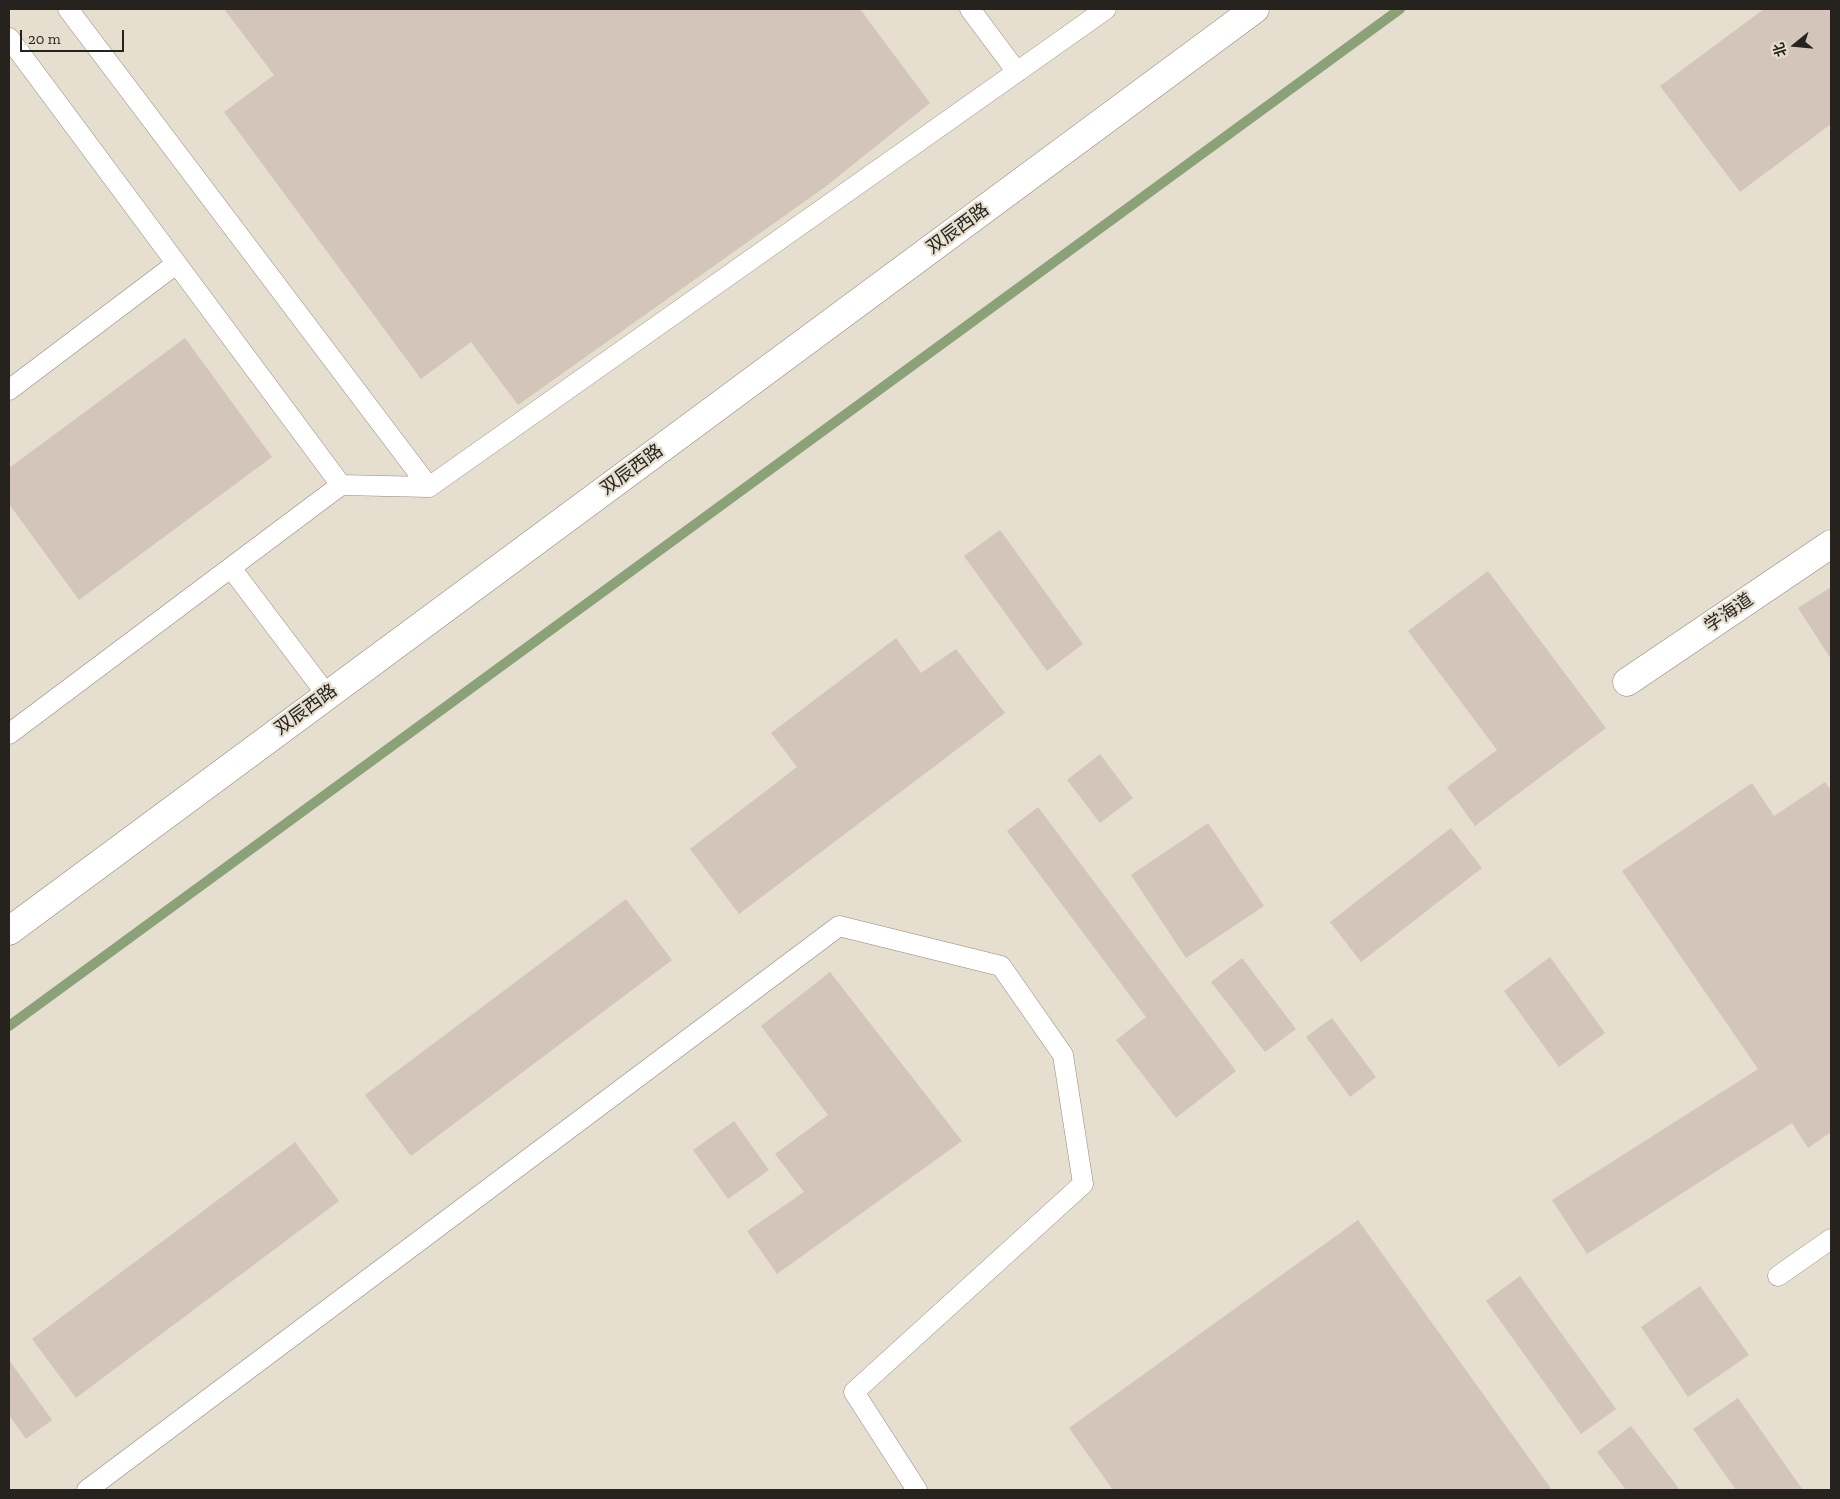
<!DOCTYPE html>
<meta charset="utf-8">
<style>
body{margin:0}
#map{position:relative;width:1840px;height:1499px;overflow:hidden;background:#e6dece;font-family:"Zilla Slab","Noto Sans SC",serif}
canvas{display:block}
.frame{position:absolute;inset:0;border:10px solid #26231e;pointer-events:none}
.north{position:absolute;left:1770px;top:20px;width:50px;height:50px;-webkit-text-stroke:4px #e6dece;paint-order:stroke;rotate:253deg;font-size:14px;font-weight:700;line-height:20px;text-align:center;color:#26231e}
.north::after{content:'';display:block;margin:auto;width:18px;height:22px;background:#26231e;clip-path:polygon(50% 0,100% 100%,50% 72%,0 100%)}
.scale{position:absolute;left:20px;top:30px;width:104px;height:22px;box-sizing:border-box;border:2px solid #26231e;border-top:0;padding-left:6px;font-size:15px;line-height:18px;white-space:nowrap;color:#26231e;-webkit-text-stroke:4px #e6dece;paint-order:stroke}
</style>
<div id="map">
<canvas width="1840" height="1499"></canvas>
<div class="frame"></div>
<div class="north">北</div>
<div class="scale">20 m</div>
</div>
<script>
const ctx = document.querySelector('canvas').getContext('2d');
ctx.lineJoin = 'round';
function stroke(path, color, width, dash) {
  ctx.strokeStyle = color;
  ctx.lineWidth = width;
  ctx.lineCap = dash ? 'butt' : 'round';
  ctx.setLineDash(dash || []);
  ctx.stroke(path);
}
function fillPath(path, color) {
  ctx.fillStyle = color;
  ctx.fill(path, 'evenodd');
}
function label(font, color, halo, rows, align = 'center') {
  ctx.font = font + ' "Zilla Slab","Noto Sans SC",serif';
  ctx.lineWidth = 4.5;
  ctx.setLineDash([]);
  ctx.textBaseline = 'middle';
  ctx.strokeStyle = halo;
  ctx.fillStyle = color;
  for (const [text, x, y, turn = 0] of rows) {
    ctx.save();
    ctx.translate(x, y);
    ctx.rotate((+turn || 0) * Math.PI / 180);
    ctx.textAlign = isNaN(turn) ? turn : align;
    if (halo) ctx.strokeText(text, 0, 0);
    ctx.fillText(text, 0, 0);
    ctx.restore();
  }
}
const stream = new Path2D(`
 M9,1026L1400,9`);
const building = new Path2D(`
 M224,9H860L930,103L825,187L518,405L471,342L421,379L224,112L274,75Z
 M1764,9H1831V124L1740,192L1660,86Z
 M185,338L272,457L79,600L9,504V468Z
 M1000,530L1083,644L1047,671L964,556Z
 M1488,571L1606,728L1475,826L1447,787L1497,750L1408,631Z
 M1831,587V659L1798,608Z
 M896,638L921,673L956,649L1005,713L739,914L690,849L797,767L771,733Z
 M1100,754L1133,798L1100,823L1067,780Z
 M1825,782L1831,791V1132L1808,1148L1792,1123L1587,1254L1552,1200L1758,1069L1622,871L1752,783L1774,816Z
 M1038,807L1236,1071L1176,1118L1116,1040L1146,1017L1007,831Z
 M1208,823L1264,906L1186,958L1131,875Z
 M1451,828L1482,868L1361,962L1330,922Z
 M626,899L672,960L411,1156L365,1095Z
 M1550,957L1605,1033L1559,1067L1504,991Z
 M1242,958L1296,1029L1265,1052L1211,982Z
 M830,972L962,1141L777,1274L747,1231L804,1192L775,1154L828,1115L761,1026Z
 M1332,1018L1376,1077L1350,1097L1306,1037Z
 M734,1121L769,1170L728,1199L693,1150Z
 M295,1142L339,1201L76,1398L32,1339Z
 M1358,1220L1552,1490H1113L1069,1428Z
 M1520,1276L1616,1409L1581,1434L1486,1301Z
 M1700,1286L1749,1355L1688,1397L1641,1327Z
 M9,1360L52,1420L26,1439L9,1415Z
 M1738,1398L1803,1490H1736L1693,1429Z
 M1631,1426L1680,1490H1626L1597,1452Z`);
const lane = new Path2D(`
 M68,9L429,487L1106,9
 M970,9L1017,72
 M9,38L341,485L429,487
 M9,390L176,264
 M231,568L327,695
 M9,734L341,485
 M1778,1276L1831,1239
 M87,1490L839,926L1001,966L1063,1055L1083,1184L854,1392L917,1490`);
const street = new Path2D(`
 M1627,682L1831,544`);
const secondary = new Path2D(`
 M9,931L1255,9`);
const streetNames = [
 ["双辰西路",958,229,-36],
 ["双辰西路",632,470,-36],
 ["学海道",1729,613,-34],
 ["双辰西路",306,710,-36]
];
stroke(stream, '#8ba279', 10);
fillPath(building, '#d4c5ba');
stroke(lane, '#91897b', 21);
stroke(street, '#91897b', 29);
stroke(secondary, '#91897b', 29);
stroke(lane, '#fff', 20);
stroke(street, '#fff', 28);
stroke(secondary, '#fff', 28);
label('18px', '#26231e', '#e6dece', streetNames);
</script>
